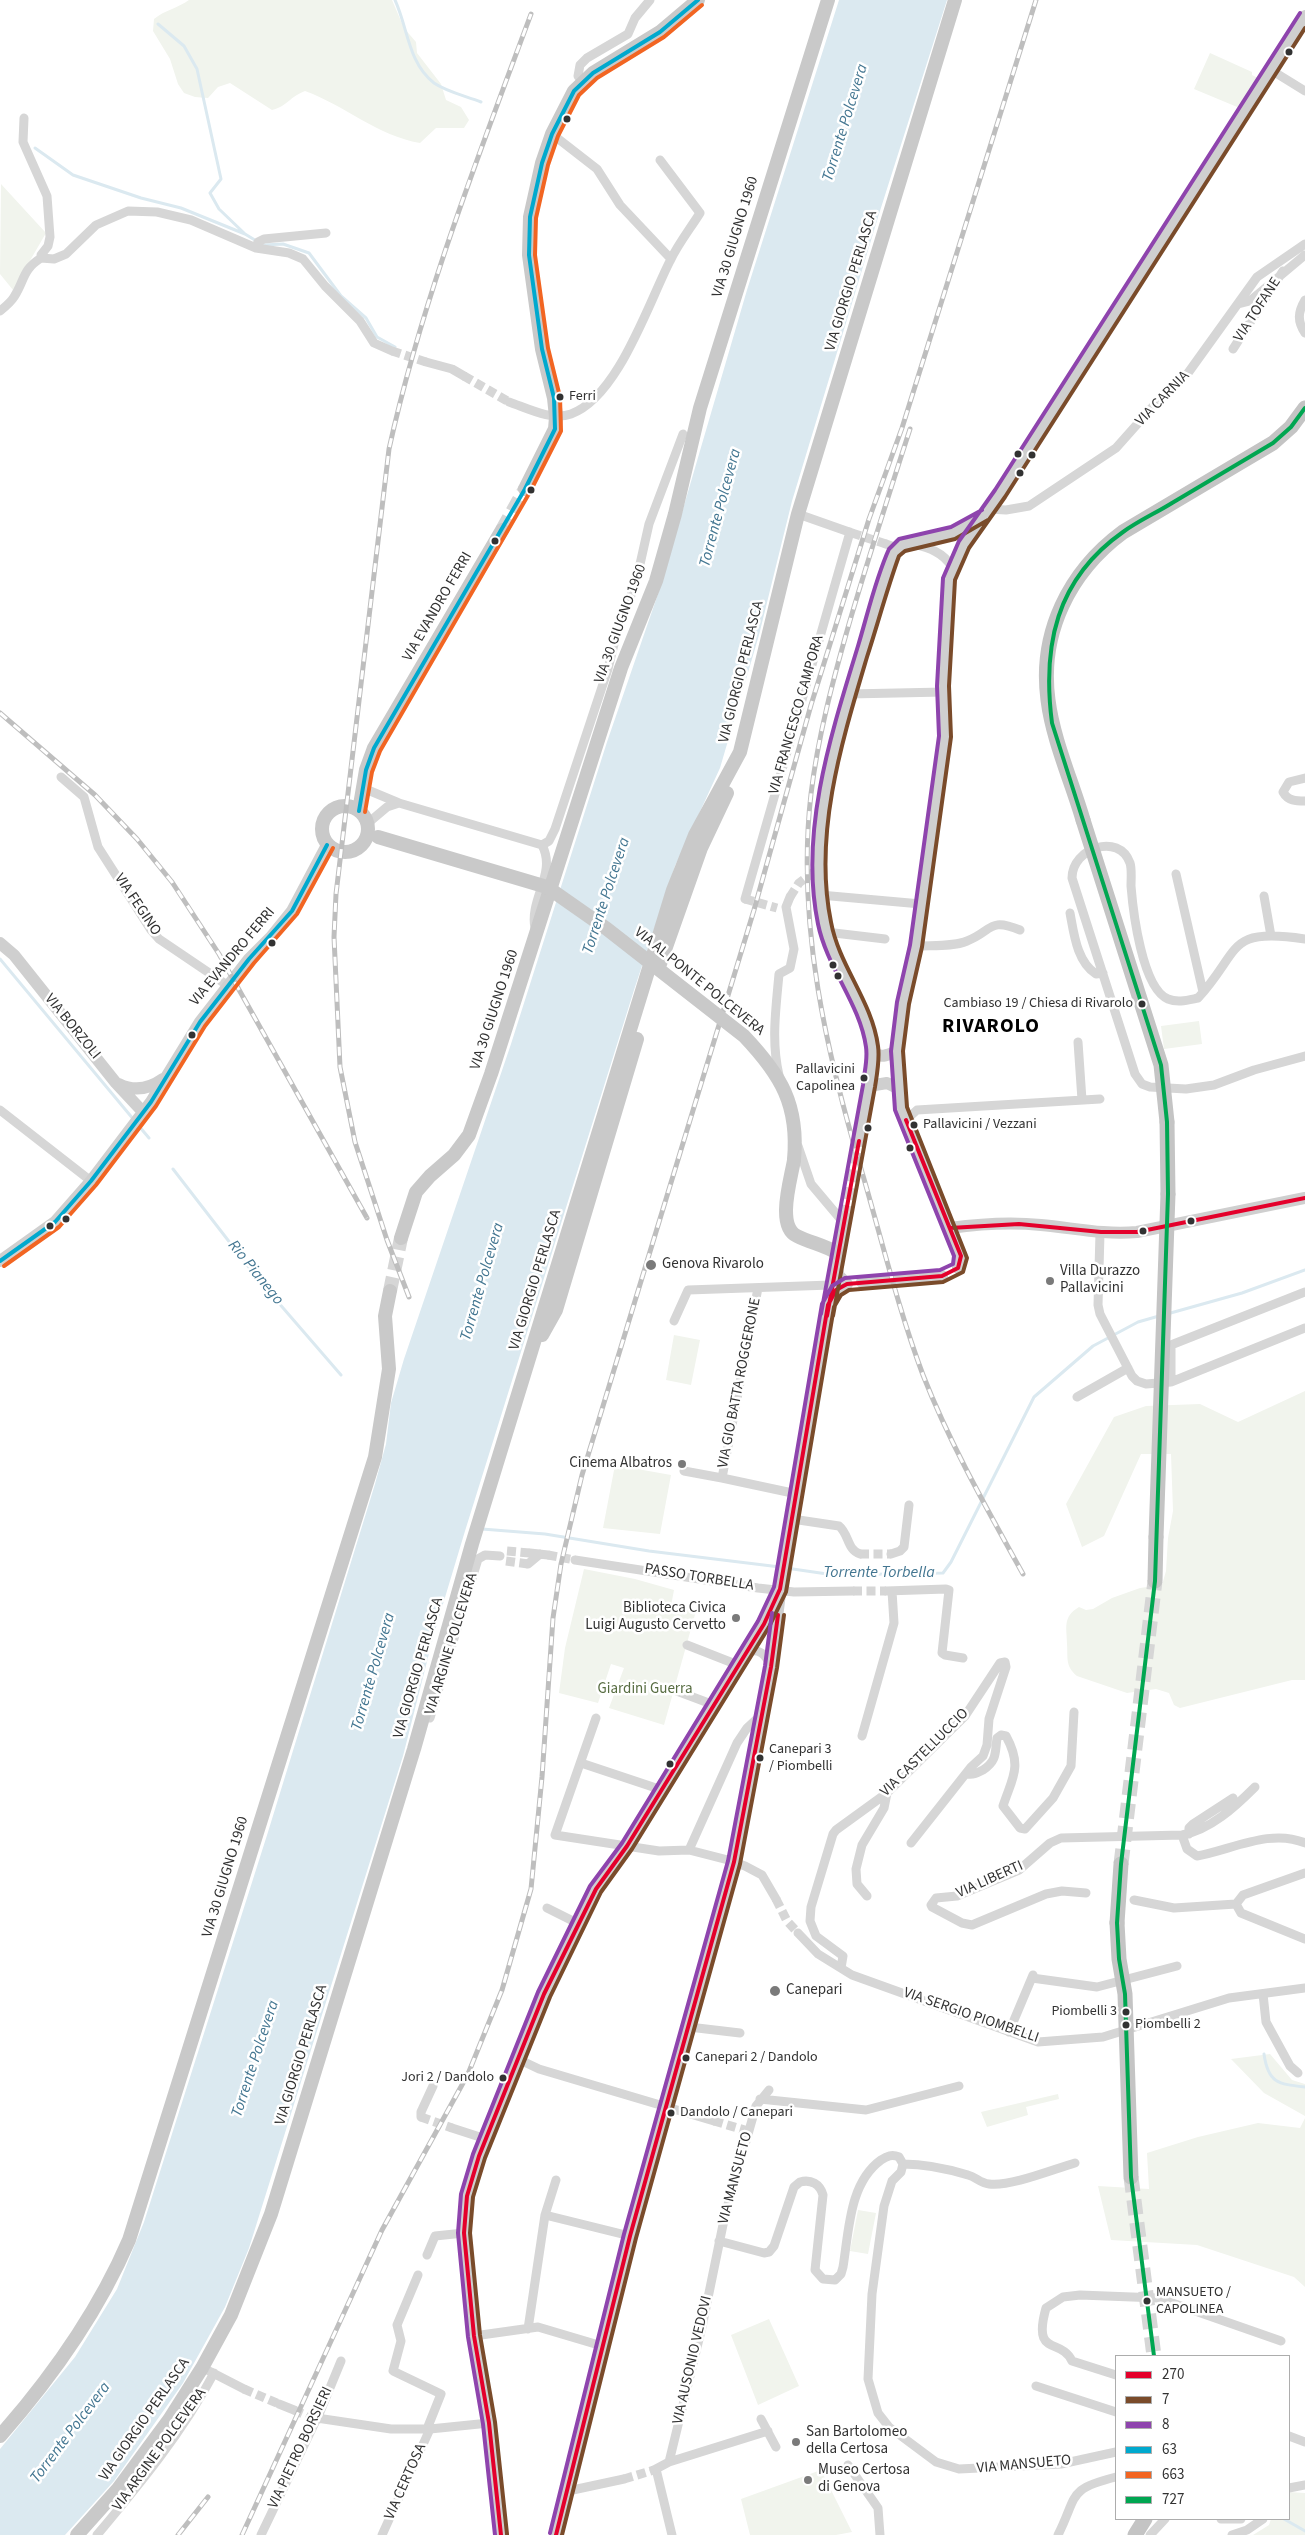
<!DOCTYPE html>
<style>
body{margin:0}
#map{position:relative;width:1305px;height:2535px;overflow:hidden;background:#fff;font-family:"Source Sans 3",sans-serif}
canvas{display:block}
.legend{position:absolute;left:1115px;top:2355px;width:175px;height:165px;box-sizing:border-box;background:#fff;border:1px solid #adadad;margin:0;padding:6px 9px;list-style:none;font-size:15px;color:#323232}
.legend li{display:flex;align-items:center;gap:10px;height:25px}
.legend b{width:25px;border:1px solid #adadad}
</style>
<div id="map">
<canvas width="1305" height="2535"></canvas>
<ul class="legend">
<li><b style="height:6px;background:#e4002b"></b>270</li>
<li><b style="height:6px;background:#7a4b2a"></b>7</li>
<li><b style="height:6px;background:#8e44ad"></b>8</li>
<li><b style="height:6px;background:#00a9ce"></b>63</li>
<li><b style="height:6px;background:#f26522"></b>663</li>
<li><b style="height:6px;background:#00a651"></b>727</li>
</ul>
</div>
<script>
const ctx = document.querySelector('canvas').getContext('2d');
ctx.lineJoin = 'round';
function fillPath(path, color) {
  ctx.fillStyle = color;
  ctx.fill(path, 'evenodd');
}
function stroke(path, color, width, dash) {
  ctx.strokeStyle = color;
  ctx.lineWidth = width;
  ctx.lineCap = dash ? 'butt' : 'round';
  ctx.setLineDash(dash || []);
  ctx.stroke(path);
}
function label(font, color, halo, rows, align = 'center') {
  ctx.font = font + ' "Source Sans 3",sans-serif';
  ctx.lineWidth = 5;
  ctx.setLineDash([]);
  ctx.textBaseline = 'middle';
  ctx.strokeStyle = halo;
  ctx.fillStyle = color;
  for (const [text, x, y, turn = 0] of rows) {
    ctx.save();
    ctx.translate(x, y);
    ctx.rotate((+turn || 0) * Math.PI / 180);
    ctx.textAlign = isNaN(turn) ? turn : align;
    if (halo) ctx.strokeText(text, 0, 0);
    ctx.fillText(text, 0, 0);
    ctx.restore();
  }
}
const green = new Path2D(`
 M189,0H392L404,28L416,42L417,53L441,84L446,100L461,107L469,120L464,128H436L420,143C378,136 344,105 305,91C289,97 288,106 272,110L230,83L218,87L208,98L195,97L184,93L178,84L170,59L153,31L154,19C165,10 178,8 189,0Z
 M1210,53L1252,72V75L1260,79L1242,109L1194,89Z
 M1,184L46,233L13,290L0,274Z
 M1199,1021L1202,1044L1164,1049L1161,1026Z
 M674,1335L700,1340L691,1385L666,1380Z
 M1305,1391V1680H1292L1180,1708L1174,1705L1169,1693L1156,1689L1127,1693L1077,1676C1065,1666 1068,1658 1067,1644C1067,1628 1062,1617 1079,1607L1086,1610L1093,1609L1112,1598L1140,1588L1162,1585L1166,1571L1168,1538L1173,1511L1171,1454H1141L1104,1536L1082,1547L1066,1504L1114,1417L1146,1406L1200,1404L1238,1422Z
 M615,1465L671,1475L660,1534L603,1528Z
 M584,1569L635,1579L674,1590L671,1606L696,1611L664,1725L609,1708L624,1668L611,1664L598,1703L559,1693L565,1648Z
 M1270,2054L1292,2080L1305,2084V2116L1264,2093L1231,2059Z
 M1058,2094L1059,2099L1026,2107L1028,2115L987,2127L981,2112Z
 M1305,2118V2287L1294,2277L1197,2245L1111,2240L1098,2186L1149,2189L1147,2153L1198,2137L1258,2123L1300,2128Z
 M858,2210L876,2213L868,2254L850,2251Z
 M769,2319L799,2386L758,2405L731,2335Z
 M821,2470L852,2532L836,2535H750L741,2499Z
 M1289,2492L1305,2493V2535H1253L1269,2525L1271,2519H1289Z`);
const water = new Path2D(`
 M839,0H947L879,214L792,501L759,635L720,768L675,866L634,990L465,1531L434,1634L403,1756L249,2248L225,2307L183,2383L114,2481L65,2535H0V2449L75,2357L117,2289L144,2222L268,1832L375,1484L386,1444L391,1403L404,1359L511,1044L607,742L659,591L747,290Z`);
const stream = new Path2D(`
 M395,0C408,28 408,63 434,83C447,92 466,96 481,102
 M158,24L184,46L197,69L221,179L210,193L219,209L244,233
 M35,148L73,175L141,198L181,208L245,234L263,245L283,244L309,253L341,296L366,318L377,337L395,347
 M0,959L134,1120
 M138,1125L149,1138
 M173,1169L258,1279L341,1375
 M1167,1314L1242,1293L1305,1270
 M482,1529L545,1534L649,1551L780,1567
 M786,1568L834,1575L943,1573L951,1562L1034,1397L1093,1346L1138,1322L1159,1316
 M1264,2054C1268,2083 1278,2084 1305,2087
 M1284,2519L1305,2531`);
const streetTunnel = new Path2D(`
 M392,351L426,362
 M464,376L509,402
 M852,533L886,544
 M790,897L799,883L819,868
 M745,899L777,908
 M507,1551L530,1553
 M860,1554H891
 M548,1555L575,1560
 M506,1561L528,1564
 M853,1591H886
 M776,1899L787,1921L798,1933
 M421,2117L452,2128
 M714,2121L748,2131
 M244,2389L279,2404
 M294,2410L310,2417
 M624,2479L654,2470`);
const secondaryTunnel = new Path2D(`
 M844,1217L859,1141`);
const primaryTunnel = new Path2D(`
 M502,530L525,489
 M390,1291L401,1238`);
const highwayTunnel = new Path2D(`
 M1121,1864L1155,1581
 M1131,2177L1154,2356`);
const street = new Path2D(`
 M1271,70L1305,91
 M583,82L578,76L580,65L587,58L628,34L635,18L650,0
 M552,134L597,169L620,205L671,259
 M256,248L258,242L264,239L326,233
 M41,258L54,259L66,254L96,225L128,211L157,212L191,220L256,248L289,253L303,259L325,286L360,321L374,343L392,351
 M1305,300C1298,312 1297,321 1305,333
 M1238,304L1250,301L1305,255
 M0,311C5,307 11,302 14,297C25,280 22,270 41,258V255L48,246L50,237L47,196L23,142L24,118
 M1233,349L1283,271
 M426,362L452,369L464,376
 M509,402C527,408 551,421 571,414C618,397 648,304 670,261C678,244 690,229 700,213L660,160
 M989,509L1006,510L1029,506L1116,448L1172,385L1188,373L1257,277L1305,244
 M798,514L852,533
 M886,544L897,548
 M913,544C929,548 943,552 952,567
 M849,694L944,692
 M61,777L84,797L98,847L151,930L159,939L227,985
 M1305,778L1289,782L1283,792C1288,801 1296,801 1305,801
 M363,788L399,803L542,845C557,873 529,899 535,928
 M368,823L387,807L399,803
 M542,845L549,841L555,829L608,669L617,632L636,582L649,524L683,434
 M1176,874L1203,992
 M820,895L921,904
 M1264,896L1271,936
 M745,899L850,532
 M786,907L790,897
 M1070,913C1074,934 1077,962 1096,974L1103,973
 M826,932L885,939
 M1305,939C1225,927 1242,950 1198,998C1188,1000 1178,1003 1168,999C1142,988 1133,911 1131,886C1131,879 1132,869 1130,863C1119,832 1072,848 1072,878L1135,1074L1142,1084L1150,1087L1186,1089L1214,1085L1254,1070L1305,1056
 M916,946C932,945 953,947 967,941C993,931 988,917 1020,930
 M1078,1042L1082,1100
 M779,1075C771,1042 776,1008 779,974L790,968L794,949L786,907
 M0,1110L91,1181
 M906,1120L917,1110L1100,1099
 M798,1146L811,1184L843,1222
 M1100,1233L1098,1305L1100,1314L1132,1376L1137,1381L1146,1384L1171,1382L1305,1328
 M758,1288L722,1478L797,1494
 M674,1321L688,1290L831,1285
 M1171,1382V1345L1305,1292
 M1077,1397L1128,1368
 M684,1471L722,1478
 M792,1519L839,1526C849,1534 847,1550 860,1554
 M530,1553L548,1555
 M891,1554L900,1551L904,1547L909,1505
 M575,1560L758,1588L794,1592L853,1591
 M528,1564L540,1554
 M886,1591L946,1589L949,1590L942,1653L945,1655L963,1658
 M687,1645L738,1665
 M746,1652C760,1648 765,1654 771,1666
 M674,1690L714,1705
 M430,1718L478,1559L485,1555L500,1556
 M596,1718L555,1835L659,1851L689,1850L728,1860L745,1866L762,1875L776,1899
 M862,1736L894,1623L892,1591
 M581,1763L662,1790
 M967,1774C974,1775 977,1773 983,1770C997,1761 995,1753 997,1738L1001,1735L1006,1736C1023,1767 1012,1778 1003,1806L1020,1828L1025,1829L1053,1798L1071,1766L1074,1712
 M1189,1834V1828L1193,1824L1233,1798
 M1182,1835L1187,1849L1197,1856C1231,1850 1271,1828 1305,1843
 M689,1850L737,1743L747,1728L760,1716
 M1305,1873L1243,1895L1236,1904L1241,1913L1305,1939
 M1086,1893L1062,1891L1046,1894L972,1925L962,1923L932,1907L931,1905L936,1898L957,1896L1019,1870L1050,1843L1061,1838L1182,1835C1210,1830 1235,1807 1255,1787
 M867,1896L857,1884L856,1869L862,1845L884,1808L887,1793
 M1134,1900L1174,1908L1236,1904
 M547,1908L579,1924
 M798,1933L818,1954L852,1975L1038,2042L1103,2037L1229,1998L1305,1988
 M841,1968L843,1956L816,1936L810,1921L811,1907L833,1834L836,1830L887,1793L965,1716L1000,1663L1005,1662L1006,1667L989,1719L987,1745L983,1756L971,1767L911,1843
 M1032,1978L1097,1987L1177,1966
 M1263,1994L1266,2022L1290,2066L1298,2073
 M689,2027L740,2033
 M1009,2032L1033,1975
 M518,2059L539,2069L714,2121
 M760,2099L866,2110L959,2086
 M421,2117V2112L433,2086
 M452,2128L486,2139
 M903,2164C925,2164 948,2169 968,2175C976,2177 980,2183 989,2184C1010,2187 1054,2169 1075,2163
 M545,2215L630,2236
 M719,2241L764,2253L769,2252L774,2246L794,2187L800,2182C811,2179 820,2184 823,2195L815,2270L823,2279L835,2280L841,2274L843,2267C849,2231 849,2183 881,2160C887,2156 892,2154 899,2157L903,2164L901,2172L892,2181L884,2206L872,2294L868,2379L878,2413L889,2427L936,2462L959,2469L1061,2464L1116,2452
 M427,2255L435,2236L464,2233
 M418,2275L397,2325L401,2341L393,2371L441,2394L427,2429
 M528,2329L545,2215L556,2180
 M474,2336L538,2327L602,2346
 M209,2371L244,2389
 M1116,2375L1072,2361C1061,2337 1032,2358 1046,2308L1063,2297L1080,2295L1158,2298L1281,2341
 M1036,2386L1116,2412
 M279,2404L294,2410
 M310,2417L391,2429H430L489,2423
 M761,2419L776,2447
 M1289,2436L1305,2442
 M669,2462L768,2431
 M848,2465L878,2508L880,2535
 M656,2469L672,2535
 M654,2470L669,2462L702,2327L725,2215L756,2106L769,2090
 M1289,2488L1305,2485
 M568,2491L624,2479
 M1221,2519H1241
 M97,2535C139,2485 183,2432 214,2373
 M261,2535L320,2412L341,2361
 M382,2535L430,2429
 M1058,2535C1078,2495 1067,2489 1116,2477
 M1150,2535L1165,2519
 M1232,2535L1247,2530L1263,2519`);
const secondary = new Path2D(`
 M0,943L14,955L116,1083L143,1112
 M872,1052C881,1059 888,1055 897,1051
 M119,1084C135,1092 149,1089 163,1079
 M869,1086L887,1083L899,1089
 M859,1141C863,1119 876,1064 872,1044C863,1001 830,964 824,921C809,826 836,740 863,650C873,618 881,584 894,552L902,545L953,533L979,519
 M950,1228C979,1224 1012,1222 1041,1225C1074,1228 1104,1235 1137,1232L1305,1198
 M0,1261L55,1222L91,1181L151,1102L200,1022L249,959L271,937L292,911L327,845
 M958,1268L961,1256L901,1108L897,1051L903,1003L916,946L945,736L943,686L949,579C958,545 980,522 1000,494L1305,16
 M862,1282L942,1276
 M830,1301L836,1290L847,1284L839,1276L835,1263
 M501,2535L489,2423L474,2336L464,2233L467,2196L479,2156L544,1994L596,1889L627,1846L695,1736L764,1624L776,1598
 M556,2535L630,2236L734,1862L771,1667L781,1585L844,1217`);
const primary = new Path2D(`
 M525,489L555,429L556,417L554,398L542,349L529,255L530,217L542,163L552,134L574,91L593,73L660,32L698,0
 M322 829a23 23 0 1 1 46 0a23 23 0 1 1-46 0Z
 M359,811L366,770L374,748L502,530
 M660,964L701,848L727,793
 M794,1160C791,1179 776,1226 797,1236C811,1243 824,1245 837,1253
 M401,1238L416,1192L430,1176L454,1155L469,1135L491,1074L621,668L656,581L675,514L700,408L828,0
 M542,1335L556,1310L637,1039
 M0,2436C52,2377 98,2312 129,2240L375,1457L389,1369L385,1316L390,1291
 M77,2535L118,2489L169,2420L202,2368L231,2315L271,2214L414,1749L472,1544L673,890L695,835L740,752L798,514L955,0`);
const highway = new Path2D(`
 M1083,820C1072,782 1053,740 1048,700C1039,633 1069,572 1123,532L1273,443L1291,427L1305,408
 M1167,1122L1168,1194
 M1155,1581L1156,1537
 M1117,1923L1121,1864
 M1135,2535L1145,2519`);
const rail = new Path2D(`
 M910,429C889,494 868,559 849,624C833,680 818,736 811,794C796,924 827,1056 864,1179C883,1245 899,1311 923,1375C950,1444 987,1509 1023,1574
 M0,713L95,795L137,839L172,882L219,954L367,1218
 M409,1297L387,1240L355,1142L340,1067L334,937L336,894L389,449C422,300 478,157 531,14
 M178,2535L208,2497
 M242,2535L382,2230L468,2074L502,1990L531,1889L542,1777L553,1618L561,1564L582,1475L754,910L811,705L869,519L902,428L1036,0`);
const primaryBridge = new Path2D(`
 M378,837L547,887L607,929L744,1036C781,1075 799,1105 794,1160`);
const highwayBridge = new Path2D(`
 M1083,820L1161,1065L1167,1122
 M1156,1537L1168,1194
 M1117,1923L1119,1959L1125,1994L1131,2177`);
const bus1 = new Path2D(`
 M950,1228L1019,1224L1101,1232H1137L1305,1198
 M827,1316L859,1141
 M501,2535L489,2423L474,2336L464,2233L467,2196L479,2156L544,1994L596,1889L627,1846L764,1624L780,1589L828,1305L836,1290L847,1284L942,1276L958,1268L961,1256L906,1120
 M556,2535L630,2236L734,1862L771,1667L778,1615`);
const bus2 = new Path2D(`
 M833,1316L875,1087C877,1074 880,1059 878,1046C872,1001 839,966 831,922C813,834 842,741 867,657C878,623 887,589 899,556L905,551L955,539L988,520
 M507,2534L495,2422L480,2335L470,2233L473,2197L485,2158L550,1997L601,1892L632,1849L769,1627L786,1592L834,1307L841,1295L849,1290L943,1282L963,1272L967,1258L907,1107L903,1051L909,1004L922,947L951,737L949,686L955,580L969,548L1005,497L1305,28
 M562,2535L636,2238L740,1864L777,1668L784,1615`);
const bus3 = new Path2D(`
 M821,1314L863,1085C864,1073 868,1060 866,1047C860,1004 827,968 818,924C799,832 831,734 858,646C868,613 875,580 889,549L899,539L951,527L982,510
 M550,2533L624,2234L728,1861L765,1666L772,1613
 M495,2535L483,2424L468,2337L458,2233L461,2194L473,2154L538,1992L590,1886L622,1843L758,1621L774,1587L822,1304L832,1286L845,1278L940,1270L953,1264L954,1256L895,1110L891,1051L897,1002L910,945L939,736L937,686L943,578L959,541L995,490L1300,13`);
const bus4 = new Path2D(`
 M359,811L366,770L374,748L525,489L555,429L554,398L542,349L529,255L530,217L542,163L552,134L574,91L593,73L660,32L698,0
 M0,1261L55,1222L91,1181L151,1102L200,1022L249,959L292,911L327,845`);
const bus5 = new Path2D(`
 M365,812L372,772L380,751L530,492L561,431L560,397L548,348L535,255L536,218L548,165L558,136L579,95L597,78L664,37L702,5
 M4,1266L59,1227L96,1185L156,1106L205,1026L254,963L297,914L333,848`);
const bus6 = new Path2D(`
 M1154,2356L1131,2177L1125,1994L1119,1959L1117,1923L1121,1864L1155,1581L1168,1194L1167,1122L1161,1065L1052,723C1042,646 1056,579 1123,532C1138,521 1156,513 1172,503C1206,483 1239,463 1273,443L1291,427L1305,408`);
const markers = [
 [1289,52,4.5,"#323232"],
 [567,119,4.5,"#323232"],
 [560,397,4.5,"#323232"],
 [1018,454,4.5,"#323232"],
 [1032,455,4.5,"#323232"],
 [1020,473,4.5,"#323232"],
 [531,490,4.5,"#323232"],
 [495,541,4.5,"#323232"],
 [272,943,4.5,"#323232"],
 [833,965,4.5,"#323232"],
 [838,976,4.5,"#323232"],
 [1142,1004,4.5,"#323232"],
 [192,1035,4.5,"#323232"],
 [864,1078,4.5,"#323232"],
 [914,1125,4.5,"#323232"],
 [868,1128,4.5,"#323232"],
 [910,1148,4.5,"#323232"],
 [66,1219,4.5,"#323232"],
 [1191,1221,4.5,"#323232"],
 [50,1226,4.5,"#323232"],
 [1143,1231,4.5,"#323232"],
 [651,1265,6,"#7a7a7a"],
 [1050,1281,5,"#7a7a7a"],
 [682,1464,5,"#7a7a7a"],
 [736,1618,5,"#7a7a7a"],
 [760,1758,4.5,"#323232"],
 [670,1764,4.5,"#323232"],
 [775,1991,6,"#7a7a7a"],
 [1126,2012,4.5,"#323232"],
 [1126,2025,4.5,"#323232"],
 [686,2058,4.5,"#323232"],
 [503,2078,4.5,"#323232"],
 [671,2113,4.5,"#323232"],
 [1147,2301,4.5,"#323232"],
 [796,2442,5,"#7a7a7a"],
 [808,2480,5,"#7a7a7a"]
];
const busNames = [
 ["Ferri",569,397],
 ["Cambiaso 19 / Chiesa di Rivarolo",1133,1004,"right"],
 ["Pallavicini",855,1070,"right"],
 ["Capolinea",855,1087,"right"],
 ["Pallavicini / Vezzani",923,1125],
 ["Canepari 3",769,1750],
 ["/ Piombelli",769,1767],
 ["Piombelli 3",1117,2012,"right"],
 ["Piombelli 2",1135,2025],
 ["Canepari 2 / Dandolo",695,2058],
 ["Jori 2 / Dandolo",494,2078,"right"],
 ["Dandolo / Canepari",680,2113],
 ["MANSUETO /",1156,2293],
 ["CAPOLINEA",1156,2310]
];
const streetNames = [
 ["VIA 30 GIUGNO 1960",736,237,-73],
 ["VIA GIORGIO PERLASCA",852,281,-73],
 ["VIA TOFANE",1258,310,-57],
 ["VIA CARNIA",1163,399,-46],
 ["VIA EVANDRO FERRI",438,607,-60],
 ["VIA 30 GIUGNO 1960",621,624,-70],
 ["VIA GIORGIO PERLASCA",742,672,-76],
 ["VIA FRANCESCO CAMPORA",797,715,-74],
 ["VIA FEGINO",137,905,56],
 ["VIA EVANDRO FERRI",233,957,-50],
 ["VIA AL PONTE POLCEVERA",699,982,39],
 ["VIA 30 GIUGNO 1960",495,1010,-72],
 ["VIA BORZOLI",72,1027,51],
 ["VIA GIORGIO PERLASCA",536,1280,-73],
 ["VIA GIO BATTA ROGGERONE",740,1383,-79],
 ["PASSO TORBELLA",699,1578,9],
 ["VIA ARGINE POLCEVERA",452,1644,-73],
 ["VIA GIORGIO PERLASCA",419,1668,-74],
 ["VIA CASTELLUCCIO",925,1753,-45],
 ["VIA 30 GIUGNO 1960",226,1877,-73],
 ["VIA LIBERTI",990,1880,-24],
 ["VIA SERGIO PIOMBELLI",971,2016,19],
 ["VIA GIORGIO PERLASCA",302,2055,-73],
 ["VIA MANSUETO",736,2178,-75],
 ["VIA AUSONIO VEDOVI",693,2360,-77],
 ["VIA GIORGIO PERLASCA",145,2420,-55],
 ["VIA PIETRO BORSIERI",301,2448,-65],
 ["VIA ARGINE POLCEVERA",160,2450,-54],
 ["VIA MANSUETO",1024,2465,-5],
 ["VIA CERTOSA",406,2482,-66]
];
const poiNames = [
 ["Genova Rivarolo",662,1265],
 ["Villa Durazzo",1060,1272],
 ["Pallavicini",1060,1289],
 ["Cinema Albatros",672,1464,"right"],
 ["Biblioteca Civica",726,1609,"right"],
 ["Luigi Augusto Cervetto",726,1626,"right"],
 ["Canepari",786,1991],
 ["San Bartolomeo",806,2433],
 ["della Certosa",806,2450],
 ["Museo Certosa",818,2471],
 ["di Genova",818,2488]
];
const parkNames = [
 ["Giardini Guerra",645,1690]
];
const waterNames = [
 ["Torrente Polcevera",846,123,-73],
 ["Torrente Polcevera",721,508,-75],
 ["Torrente Polcevera",607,896,-72],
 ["Rio Pianego",255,1273,51],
 ["Torrente Polcevera",483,1282,-74],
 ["Torrente Torbella",879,1573],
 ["Torrente Polcevera",374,1672,-74],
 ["Torrente Polcevera",256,2059,-72],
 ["Torrente Polcevera",71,2433,-53]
];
const districtNames = [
 ["RIVAROLO",991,1028]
];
fillPath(green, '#f1f4ed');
fillPath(water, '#dbe9f0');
stroke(stream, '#dbe9f0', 3);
stroke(streetTunnel, '#d6d6d6', 9, [9, 4.5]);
stroke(secondaryTunnel, '#d6d6d6', 12, [12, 6]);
stroke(primaryTunnel, '#d6d6d6', 14, [14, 7]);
stroke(highwayTunnel, '#d6d6d6', 15, [15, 8]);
stroke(street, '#d6d6d6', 9);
stroke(secondary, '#cfcfcf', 12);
stroke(primary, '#c9c9c9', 14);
stroke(highway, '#c4c4c4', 15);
stroke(rail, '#bebebe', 5);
stroke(rail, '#fff', 3, [9]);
stroke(primaryBridge, '#c9c9c9', 14);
stroke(highwayBridge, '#c4c4c4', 15);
stroke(bus1, '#e4002b', 4);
stroke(bus2, '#7a4b2a', 4);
stroke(bus3, '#8e44ad', 4);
stroke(bus4, '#00a9ce', 4);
stroke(bus5, '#f26522', 4);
stroke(bus6, '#00a651', 4);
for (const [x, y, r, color] of markers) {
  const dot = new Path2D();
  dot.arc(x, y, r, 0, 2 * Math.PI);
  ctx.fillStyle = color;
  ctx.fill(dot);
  stroke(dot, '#fff', 2);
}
label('14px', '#323232', '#fff', busNames, 'left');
label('15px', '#323232', '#fff', streetNames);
label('15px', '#323232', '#fff', poiNames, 'left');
label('15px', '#576c41', '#fff', parkNames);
label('italic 16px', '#437691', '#fff', waterNames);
ctx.letterSpacing = '1px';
label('bold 20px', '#000', '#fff', districtNames);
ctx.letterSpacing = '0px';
</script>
